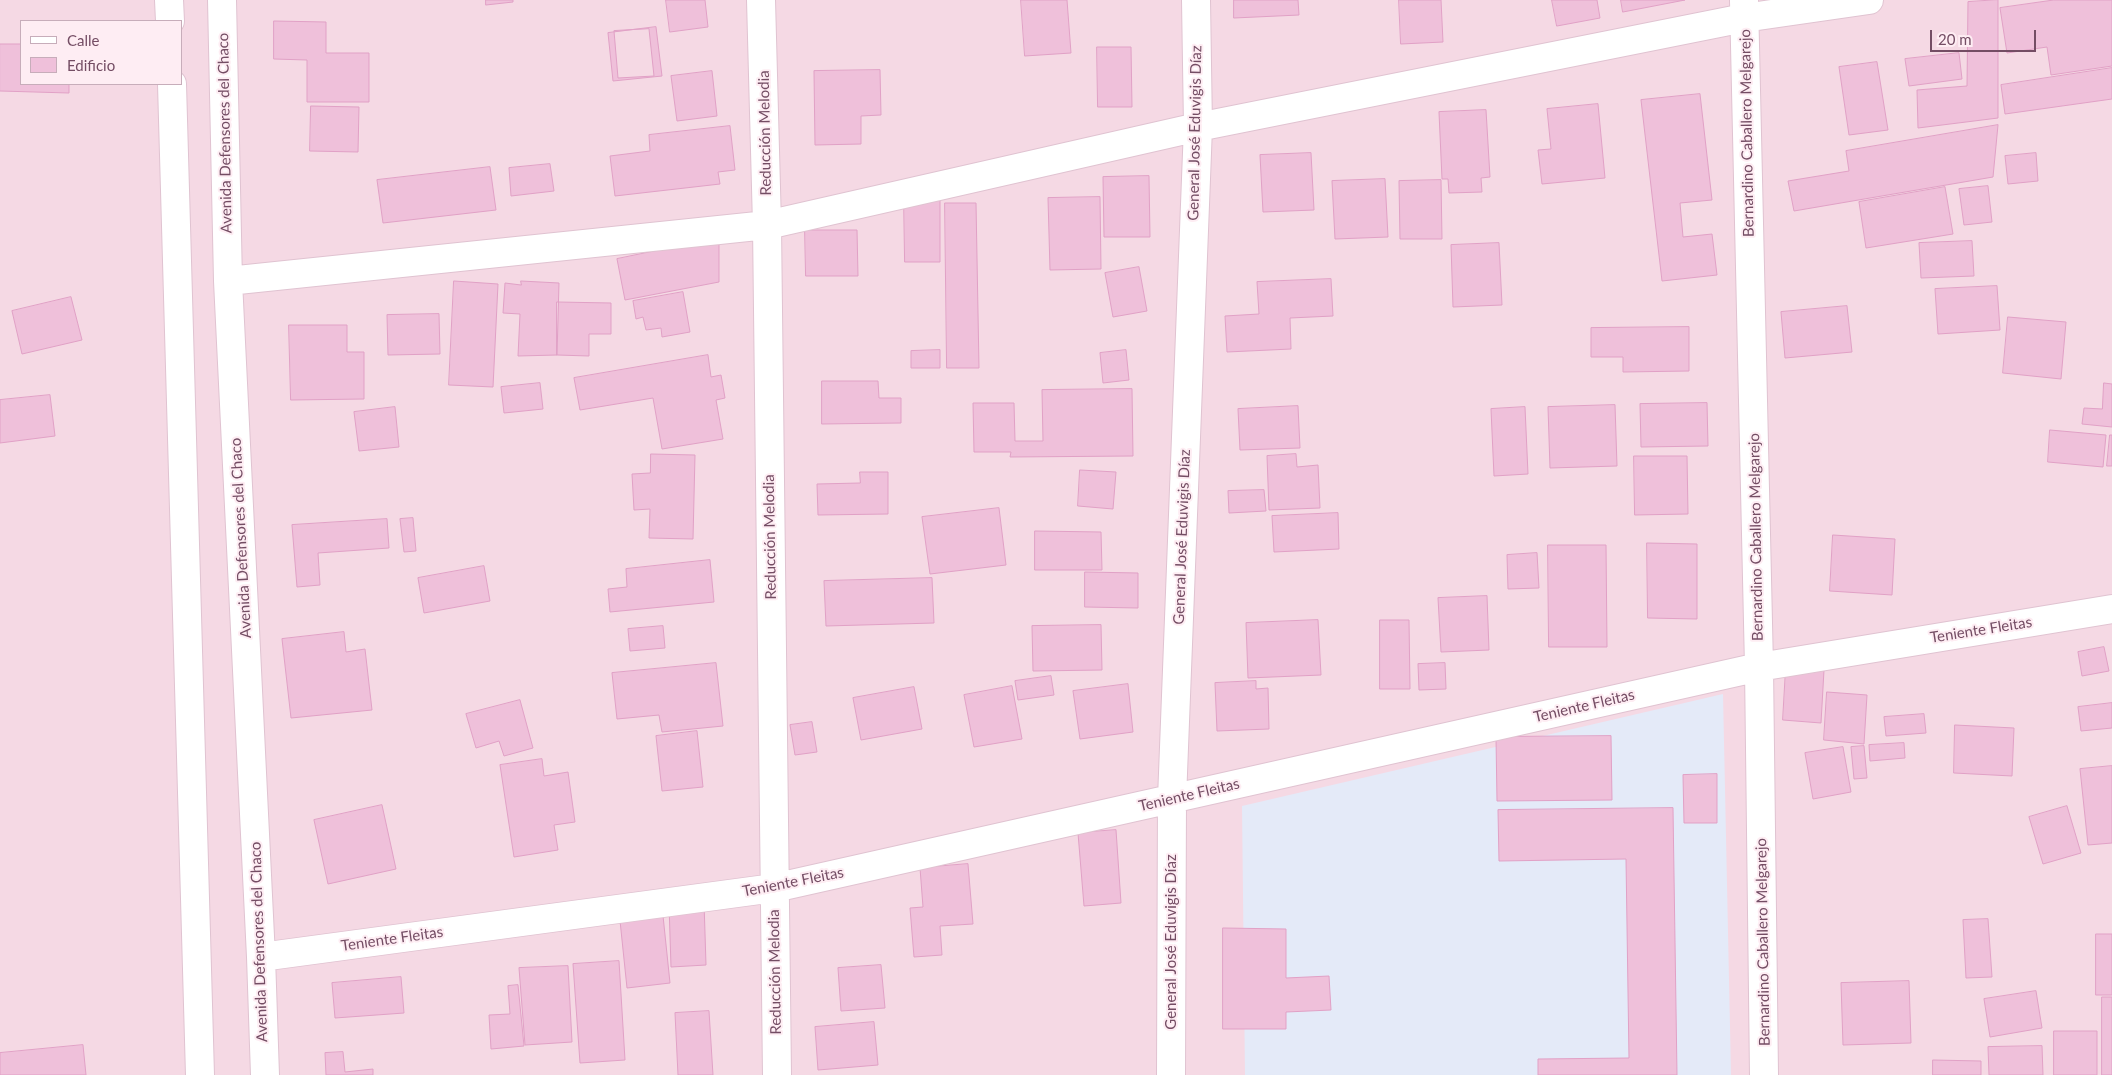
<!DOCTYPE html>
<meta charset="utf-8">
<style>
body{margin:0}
#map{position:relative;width:2112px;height:1075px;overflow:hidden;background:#fbe7ee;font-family:Lato,sans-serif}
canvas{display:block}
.legend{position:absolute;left:20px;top:20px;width:162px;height:65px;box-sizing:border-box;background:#feedf3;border:1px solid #c7adba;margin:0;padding:6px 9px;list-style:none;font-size:15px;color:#744d64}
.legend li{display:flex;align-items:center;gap:10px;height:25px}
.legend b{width:25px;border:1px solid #c7adba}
.scale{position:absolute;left:1930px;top:30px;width:106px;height:22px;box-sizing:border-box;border:2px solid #744d64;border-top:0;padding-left:6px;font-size:15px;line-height:18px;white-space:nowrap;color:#744d64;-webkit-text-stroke:4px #feedf3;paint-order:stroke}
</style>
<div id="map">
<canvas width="2112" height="1075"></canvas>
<ul class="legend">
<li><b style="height:6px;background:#fff"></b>Calle</li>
<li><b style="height:14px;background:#efc0da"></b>Edificio</li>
</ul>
<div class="scale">20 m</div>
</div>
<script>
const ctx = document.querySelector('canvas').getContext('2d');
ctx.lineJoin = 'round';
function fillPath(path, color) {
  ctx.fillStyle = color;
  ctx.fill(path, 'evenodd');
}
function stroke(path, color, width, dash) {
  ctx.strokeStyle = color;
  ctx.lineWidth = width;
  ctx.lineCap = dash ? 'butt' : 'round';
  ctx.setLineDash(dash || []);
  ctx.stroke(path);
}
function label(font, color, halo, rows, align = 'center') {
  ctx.font = font + ' Lato,sans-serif';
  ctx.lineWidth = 4;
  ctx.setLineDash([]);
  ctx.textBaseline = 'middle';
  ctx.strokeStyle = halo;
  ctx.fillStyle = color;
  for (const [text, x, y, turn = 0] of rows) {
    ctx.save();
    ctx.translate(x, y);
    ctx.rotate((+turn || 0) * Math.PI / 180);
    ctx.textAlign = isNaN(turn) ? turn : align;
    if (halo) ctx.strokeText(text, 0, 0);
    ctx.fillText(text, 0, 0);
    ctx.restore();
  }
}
const residential = new Path2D(`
 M0,0H2112V1075H0ZM21,21H181V84H21Z`);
const education = new Path2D(`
 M1723,694L1731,1075H1245L1242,806Z`);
const building = new Path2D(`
 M486,0H513V2L486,5Z
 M666,0H705L708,27L670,32Z
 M1021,0H1067L1071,53L1025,56Z
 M1234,0H1298L1299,15L1234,18Z
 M1399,0H1441L1443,42L1401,44Z
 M1552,0H1597L1600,18L1557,26Z
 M1621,0H1685L1623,12Z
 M1998,0V118L1918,128L1917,90L1967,86L1968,2Z
 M2054,0H2112V66L2051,75L2047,47L2007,53L2000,8Z
 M274,21L326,22V53H369V102H307V60L274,59Z
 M656,27L662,76L613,81L608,33Z
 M649,29L654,76L618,78L614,31Z
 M0,44H21V84H69V93L0,91Z
 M1097,47H1131L1132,107H1098Z
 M1959,53L1962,79L1909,86L1905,59Z
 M1877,62L1888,130L1849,135L1839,67Z
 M2112,68V99L2005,114L2001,85Z
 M880,70L881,115L861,116V144L815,145L814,71Z
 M712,71L717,116L677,121L671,76Z
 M1700,94L1712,200L1680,203L1683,237L1712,234L1717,275L1662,281L1641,100Z
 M1598,104L1605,178L1542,184L1538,150L1551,149L1547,109Z
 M311,106L359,107L358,152L310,151Z
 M1486,110L1490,177L1481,178L1482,192L1449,193L1448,179H1442L1439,112Z
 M1998,125L1993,177L1794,211L1788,181L1849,171L1846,151Z
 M730,126L735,170L718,172L720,184L615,196L610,156L650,151L649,135Z
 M1311,153L1314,210L1263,212L1260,155Z
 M2036,153L2038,181L2008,184L2005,156Z
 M550,164L554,191L511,196L509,168Z
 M490,167L496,210L383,223L377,180Z
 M1149,176L1150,237H1104L1103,177Z
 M1385,179L1388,237L1335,239L1332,181Z
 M1441,180L1442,239H1400L1399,181Z
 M1988,186L1992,222L1964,225L1959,189Z
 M1945,187L1953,234L1866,248L1859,202Z
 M1100,197L1101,269L1050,270L1048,198Z
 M904,198H940V262H905Z
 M945,203H976L979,368H947Z
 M805,230H857L858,276H806Z
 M719,238V282L625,300L617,259Z
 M1972,241L1974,276L1921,278L1919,243Z
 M1499,243L1502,305L1453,307L1451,245Z
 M1139,267L1147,311L1113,317L1105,273Z
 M1331,279L1333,316L1290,318L1291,349L1227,352L1225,316L1259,314L1257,282Z
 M454,281L498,284L493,387L449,385Z
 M521,281L559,283L557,355L518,356L520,314L503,313L505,283L521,285Z
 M1997,286L2000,330L1938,334L1935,289Z
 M683,292L690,332L662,337L661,328L646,330L643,317L636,319L633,301Z
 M71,297L82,340L22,354L12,311Z
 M557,302L611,303V334H589V356L557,355Z
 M1847,306L1852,352L1785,358L1781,312Z
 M439,314L440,354L388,355L387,315Z
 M2008,317L2066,322L2061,379L2003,373Z
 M289,325H347V352H364V399L291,400Z
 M1689,327V371L1623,372V357H1591V328Z
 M940,350V368H911V351Z
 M1126,350L1129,380L1103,383L1100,353Z
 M708,355L711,377L721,375L725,398L716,400L723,439L662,449L653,398L580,410L574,378Z
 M822,381H878L879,398H901V423L822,424Z
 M540,383L543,409L504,413L501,387Z
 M2104,383L2112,384V427L2082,424L2084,408L2102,409Z
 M1132,389L1133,456L1010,457L1011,452H974L973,403H1014L1015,441H1043L1042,390Z
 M50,395L55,436L0,443V400Z
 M1707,403L1708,446L1641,447L1640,404Z
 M1615,405L1617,466L1550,468L1548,407Z
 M1298,406L1300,448L1240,450L1238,409Z
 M395,407L399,447L359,451L354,412Z
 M1525,407L1528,474L1494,476L1491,409Z
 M2050,430L2106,435L2103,467L2048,462Z
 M2110,435H2112V466H2107Z
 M651,454L695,455L693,539L649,538L650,509L634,510L632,474L650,473Z
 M1296,454L1297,467L1318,465L1320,508L1269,510L1267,456Z
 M1634,456H1687L1688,514L1635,515Z
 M1080,470L1116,472L1113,509L1078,506Z
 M860,472H888V514L818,515L817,484L860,483Z
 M1264,490L1266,511L1229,513L1228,491Z
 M999,508L1006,565L930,574L922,517Z
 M1338,513L1339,549L1274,552L1272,516Z
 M413,518L416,551L404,552L400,519Z
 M387,519L389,548L318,553L320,585L297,587L292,525Z
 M1035,531L1101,532L1102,570H1035Z
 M1833,535L1895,539L1892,595L1830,591Z
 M1647,543L1697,544V619L1648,618Z
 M1548,545H1606L1607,647H1549Z
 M1537,553L1539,588L1508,589L1507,555Z
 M710,560L714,602L610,612L608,589L627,587L626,569Z
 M484,566L490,601L424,613L418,578Z
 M1085,572L1138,573V608L1085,607Z
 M932,578L934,623L826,626L824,581Z
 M1487,596L1489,650L1441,652L1438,598Z
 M1318,620L1321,675L1248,678L1246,623Z
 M1380,620H1409L1410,689H1380Z
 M1101,625L1102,670L1033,671L1032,626Z
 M663,626L665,648L630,651L628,629Z
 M344,632L346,652L365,649L372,710L291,718L282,639Z
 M2104,647L2109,671L2082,676L2078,652Z
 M716,663L723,726L662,732L659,715L617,719L612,673Z
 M1445,663L1446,689L1419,690L1418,664Z
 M1786,668L1824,670L1821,723L1783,720Z
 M1051,676L1054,695L1018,700L1015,681Z
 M1256,681V689L1268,688L1269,729L1217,731L1215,683Z
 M1128,684L1133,732L1080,739L1073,691Z
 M1012,686L1022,739L974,747L964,695Z
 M914,687L922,729L861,740L853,698Z
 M1827,692L1867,695L1864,744L1824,740Z
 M520,700L533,748L504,756L499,741L476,748L466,714Z
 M2112,703V728L2081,731L2078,707Z
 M1924,714L1926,733L1886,736L1884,717Z
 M812,722L817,752L795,755L790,725Z
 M1955,725L2014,728L2012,776L1954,773Z
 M697,731L703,787L662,791L656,736Z
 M1611,736L1612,800L1497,801L1496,737Z
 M1904,743L1905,758L1870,761L1869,745Z
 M1864,746L1867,778L1854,779L1851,747Z
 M1843,747L1851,792L1813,799L1805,753Z
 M542,759L544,776L568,772L575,822L554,825L558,850L514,857L500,765Z
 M2112,766V843L2088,845L2080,769Z
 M1717,774V823H1684L1683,775Z
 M382,805L396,869L328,884L314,820Z
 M2067,806L2081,853L2043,864L2029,817Z
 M1673,808L1677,1075H1538V1059L1629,1058L1626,859L1499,861L1498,810Z
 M1116,830L1121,903L1084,906L1078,833Z
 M968,864L973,924L940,926L942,955L914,957L910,908L923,907L920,868Z
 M704,902L706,965L671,967L669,904Z
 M662,906L670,983L627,988L619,911Z
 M1988,919L1992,977L1966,978L1963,920Z
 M1223,928L1286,929V978L1329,976L1331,1010L1286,1012V1029H1223Z
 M2096,934H2112V995H2096Z
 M619,961L625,1060L580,1063L573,964Z
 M881,965L885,1008L841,1011L838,968Z
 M568,966L572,1042L525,1045L519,968Z
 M401,977L404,1013L335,1018L332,983Z
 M1909,981L1911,1043L1843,1045L1841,983Z
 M518,985L524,1046L491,1049L489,1015L510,1014L508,986Z
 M2036,991L2042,1028L1990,1037L1984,999Z
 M2102,997H2112V1075H2102Z
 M709,1011L713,1075H678L675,1013Z
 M874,1022L878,1065L818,1070L815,1027Z
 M2054,1031H2097V1075H2054Z
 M83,1045L86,1075H0V1053Z
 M2042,1046L2043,1075H1989L1988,1047Z
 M343,1052L345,1072L373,1069V1075H326L325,1053Z
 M1933,1060L1981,1061V1075H1933Z`);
const minor = new Path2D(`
 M169,0L170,21
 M222,0L228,281L261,957L265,1075
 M761,0L767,225L777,1075
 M1744,1L1759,667L1764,1075
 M172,84L200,1075
 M228,281L767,225L1198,127L1744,18L1869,0
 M261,957L774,888L1759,667L2112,609
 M1171,1075L1172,799L1198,127L1196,0`);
const streetNames = [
 ["Avenida Defensores del Chaco",225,133,-91],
 ["Reducción Melodia",765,133,-91],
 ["General José Eduvigis Díaz",1195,133,-89],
 ["Bernardino Caballero Melgarejo",1747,133,-91],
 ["Reducción Melodia",770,537,-91],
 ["General José Eduvigis Díaz",1182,537,-88],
 ["Bernardino Caballero Melgarejo",1756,537,-91],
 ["Avenida Defensores del Chaco",241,538,-93],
 ["Teniente Fleitas",1981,630,-9],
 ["Teniente Fleitas",1584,706,-13],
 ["Teniente Fleitas",1189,795,-13],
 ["Teniente Fleitas",793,882,-11],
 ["Teniente Fleitas",392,939,-8],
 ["Avenida Defensores del Chaco",259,942,-92],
 ["General José Eduvigis Díaz",1171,942,-90],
 ["Bernardino Caballero Melgarejo",1763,942,-91],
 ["Reducción Melodia",775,972,-91]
];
fillPath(residential, '#f5d9e4');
fillPath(education, '#e4eaf8');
fillPath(building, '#efc0da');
stroke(building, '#e1a1c6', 1);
stroke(minor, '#e0c3d1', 30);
stroke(minor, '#fff', 28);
label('15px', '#744d64', '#feedf3', streetNames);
</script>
